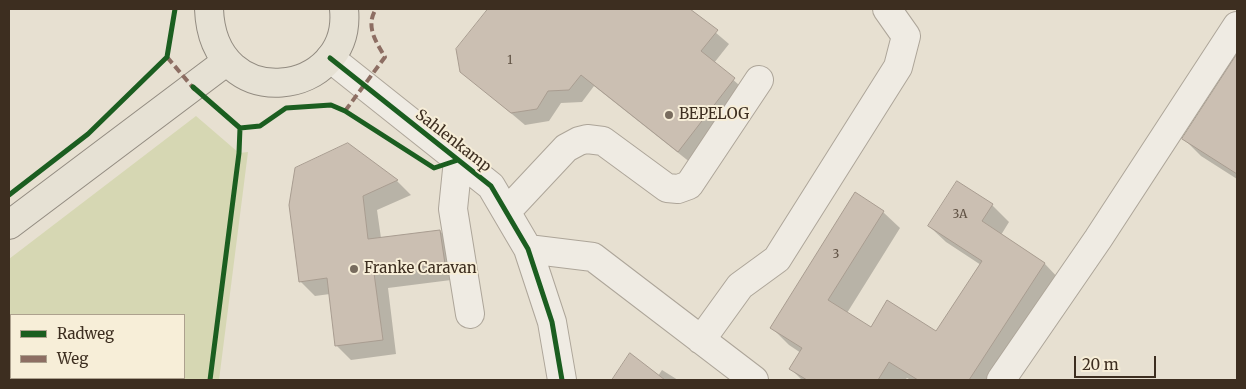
<!DOCTYPE html>
<style>
body{margin:0}
#map{position:relative;width:1246px;height:389px;overflow:hidden;background:#e7e0d1;font-family:Merriweather,serif}
canvas{display:block}
.frame{position:absolute;inset:0;border:10px solid #3d2e20;pointer-events:none}
.legend{position:absolute;left:10px;top:314px;width:175px;height:65px;box-sizing:border-box;background:#f7eed8;border:1px solid #ada18e;margin:0;padding:6px 9px;list-style:none;font-size:15px;color:#3d2e20}
.legend li{display:flex;align-items:center;gap:10px;height:25px}
.legend b{width:25px;border:1px solid #ada18e}
.scale{position:absolute;left:1074px;top:356px;width:82px;height:22px;box-sizing:border-box;border:2px solid #3d2e20;border-top:0;padding-left:6px;font-size:15px;line-height:18px;white-space:nowrap;color:#3d2e20;-webkit-text-stroke:4px #f7eed8;paint-order:stroke}
</style>
<div id="map">
<canvas width="1246" height="389"></canvas>
<div class="frame"></div>
<ul class="legend">
<li><b style="height:6px;background:#1b5e20"></b>Radweg</li>
<li><b style="height:6px;background:#8d6e63"></b>Weg</li>
</ul>
<div class="scale">20 m</div>
</div>
<script>
const ctx = document.querySelector('canvas').getContext('2d');
ctx.lineJoin = 'round';
function fillPath(path, color) {
  ctx.fillStyle = color;
  ctx.fill(path, 'evenodd');
}
function stroke(path, color, width, dash) {
  ctx.strokeStyle = color;
  ctx.lineWidth = width;
  ctx.lineCap = dash ? 'butt' : 'round';
  ctx.setLineDash(dash || []);
  ctx.stroke(path);
}
function label(font, color, halo, rows, align = 'center') {
  ctx.font = font + ' Merriweather,serif';
  ctx.lineWidth = 4;
  ctx.setLineDash([]);
  ctx.textBaseline = 'middle';
  ctx.strokeStyle = halo;
  ctx.fillStyle = color;
  for (const [text, x, y, turn = 0] of rows) {
    ctx.save();
    ctx.translate(x, y);
    ctx.rotate((+turn || 0) * Math.PI / 180);
    ctx.textAlign = isNaN(turn) ? turn : align;
    if (halo) ctx.strokeText(text, 0, 0);
    ctx.fillText(text, 0, 0);
    ctx.restore();
  }
}
const green = new Path2D(`
 M196,116L239,153L248,152L219,380H9V259ZM11,315H184V378H11Z`);
const shadow = new Path2D(`
 M489,9H535L547,18L554,9H688L729,44L714,63L747,92L691,163L594,86L582,102L561,103L549,121L525,125L461,71L457,50Z
 M1237,57V179L1201,156L1184,139Z
 M348,145L397,181L411,195L377,210L381,238L440,231L454,245L459,279L388,288L396,354L351,360L336,345L330,294L315,296L300,281Z
 M957,182L992,205L1009,222L1001,235L1045,264L1061,281L997,380H911L907,378L905,380H802L791,369L801,353L789,345L772,328L883,212L900,228L847,313L871,328L937,333L981,265L946,242L929,226Z
 M662,370L678,380H618L617,374L658,376Z`);
const building = new Path2D(`
 M488,9H690L718,30L701,51L735,78L678,152L581,75L569,90L548,91L537,109L511,113L460,72L456,49Z
 M1237,54V174L1182,139Z
 M348,143L398,180L363,196L368,239L440,230L445,264L374,273L383,340L335,346L327,278L299,282L289,205L295,168Z
 M957,181L993,204L982,221L1045,263L969,380H918L889,362L878,380H807L789,369L802,348L770,328L855,192L884,211L828,300L871,327L887,300L936,331L982,261L928,226Z
 M630,353L665,380H612Z`);
const minor = new Path2D(`
 M330,58L491,186L528,249L552,322L562,380
 M458,160L453,209L470,314
 M507,211L566,148L579,141L587,139L603,141L667,188L678,189L689,185L759,80
 M528,249L593,257L754,380
 M701,340L740,286L777,259L898,67L906,36L887,9
 M1001,380L1098,239L1237,26`);
const major = new Path2D(`
 M209,9C213,117 353,97 344,9
 M9,225L227,61`);
const quiet = new Path2D(`
 M167,57L195,90
 M345,111L385,57C376,42 365,26 376,9`);
const cycleway = new Path2D(`
 M330,58L491,186L528,249L552,322L562,380
 M193,87L240,128L260,126L286,108L331,105L345,111L434,168L458,160
 M9,195L88,134L167,57L175,9
 M210,380L239,153L240,128`);
const markers = [
 [669,115,5,"#786c5e"],
 [354,269,5,"#786c5e"]
];
const numberNames = [
 ["1",510,61],
 ["3A",960,215],
 ["3",836,255]
];
const poiNames = [
 ["BEPELOG",679,115],
 ["Franke Caravan",364,269]
];
const streetNames = [
 ["Sahlenkamp",453,141,38]
];
fillPath(green, '#d6d7b3');
fillPath(shadow, '#0003');
fillPath(building, '#cbbfb2');
stroke(building, '#a89c90', 1);
stroke(minor, '#ada599', 30);
stroke(major, '#928b80', 30);
stroke(minor, '#efebe3', 28);
stroke(major, '#e6e1d4', 28);
stroke(quiet, '#8d6e63', 4, [8, 4]);
stroke(cycleway, '#1b5e20', 5);
for (const [x, y, r, color] of markers) {
  const dot = new Path2D();
  dot.arc(x, y, r, 0, 2 * Math.PI);
  ctx.fillStyle = color;
  ctx.fill(dot);
  stroke(dot, '#f7eed8', 2);
}
label('12px', '#605244', null, numberNames);
label('15px', '#3d2e20', '#f7eed8', poiNames, 'left');
label('15px', '#3d2e20', '#f7eed8', streetNames);
</script>
